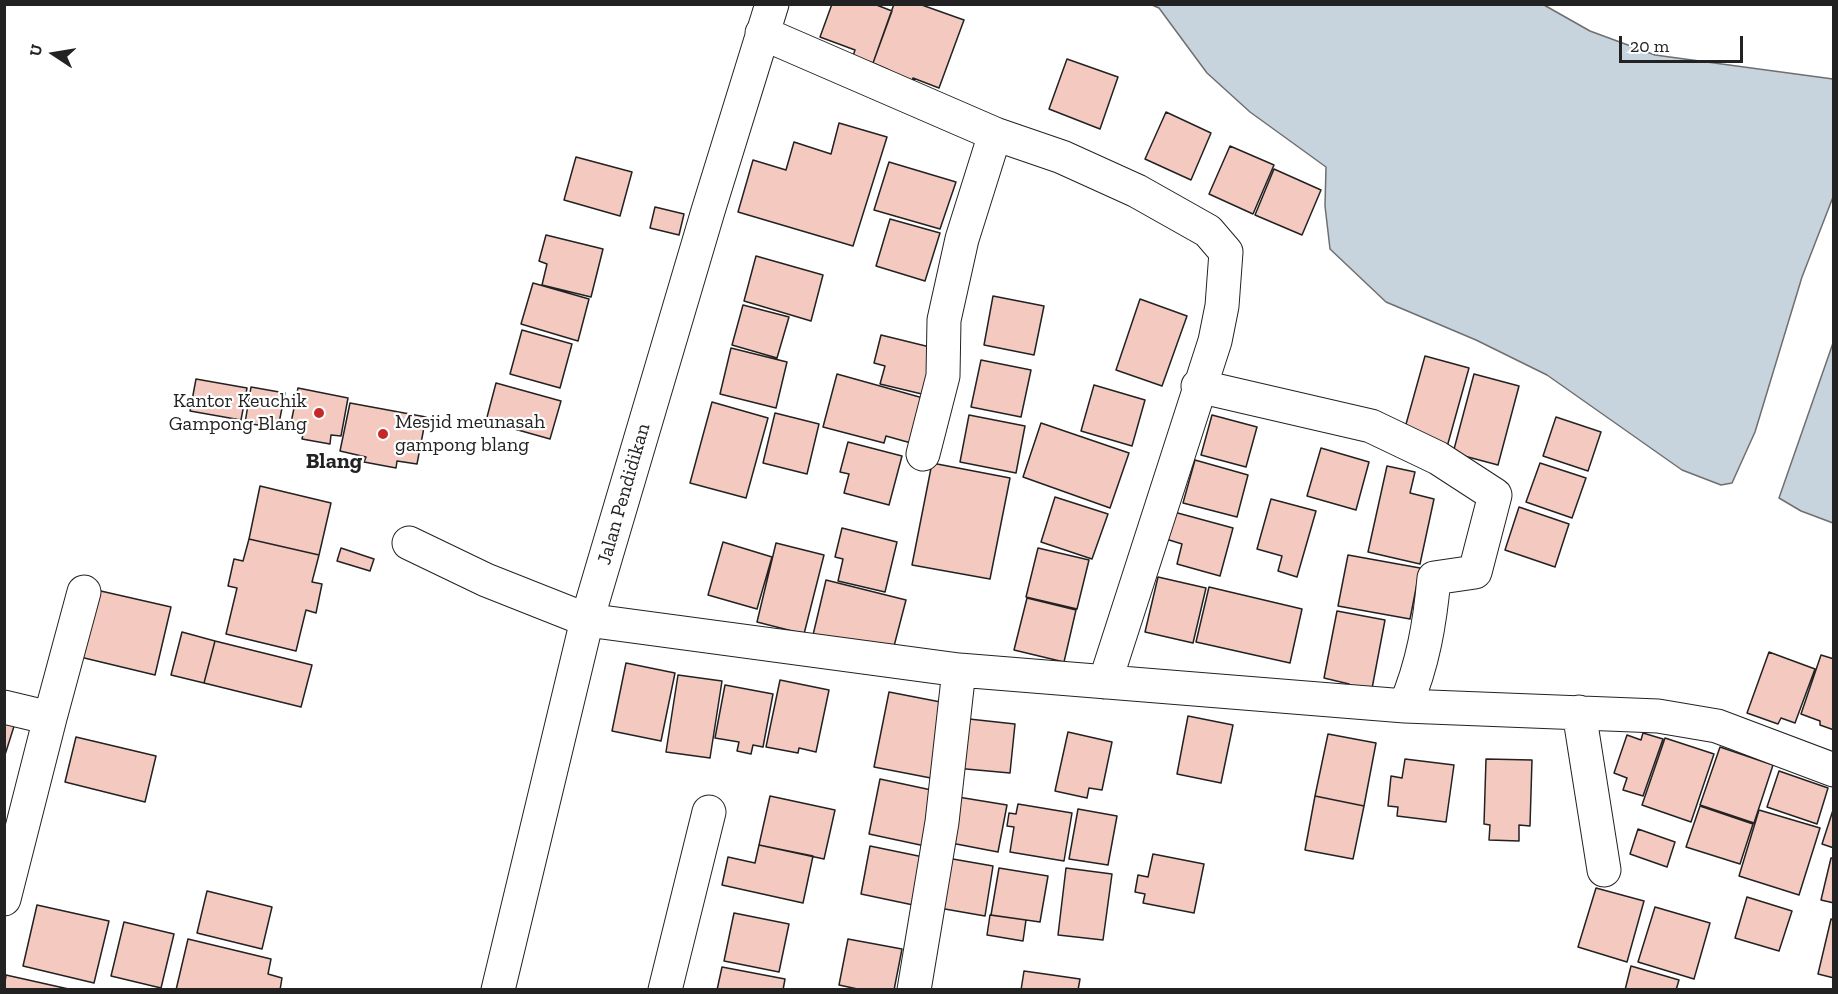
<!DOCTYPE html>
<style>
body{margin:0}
#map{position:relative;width:1838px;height:994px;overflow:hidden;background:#fff;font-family:"Zilla Slab",serif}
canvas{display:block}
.frame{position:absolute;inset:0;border:6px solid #222;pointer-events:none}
.north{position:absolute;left:24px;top:24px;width:60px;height:60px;-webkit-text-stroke:4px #fff;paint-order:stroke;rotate:282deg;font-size:16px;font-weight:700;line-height:24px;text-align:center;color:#222}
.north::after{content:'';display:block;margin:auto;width:21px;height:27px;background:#222;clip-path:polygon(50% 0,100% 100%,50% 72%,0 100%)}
.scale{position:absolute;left:1619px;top:36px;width:124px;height:27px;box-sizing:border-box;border:3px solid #222;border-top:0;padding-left:8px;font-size:18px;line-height:21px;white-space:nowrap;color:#222;-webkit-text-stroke:4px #fff;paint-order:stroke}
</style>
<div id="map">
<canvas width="1838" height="994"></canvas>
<div class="frame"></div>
<div class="north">U</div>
<div class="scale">20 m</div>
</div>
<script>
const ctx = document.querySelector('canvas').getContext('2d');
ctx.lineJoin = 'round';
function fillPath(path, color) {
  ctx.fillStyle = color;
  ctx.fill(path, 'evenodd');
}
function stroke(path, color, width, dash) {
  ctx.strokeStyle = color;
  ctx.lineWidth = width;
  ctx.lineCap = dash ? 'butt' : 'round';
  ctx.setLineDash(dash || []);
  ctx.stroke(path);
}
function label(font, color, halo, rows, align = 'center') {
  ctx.font = font + ' "Zilla Slab",serif';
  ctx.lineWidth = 4.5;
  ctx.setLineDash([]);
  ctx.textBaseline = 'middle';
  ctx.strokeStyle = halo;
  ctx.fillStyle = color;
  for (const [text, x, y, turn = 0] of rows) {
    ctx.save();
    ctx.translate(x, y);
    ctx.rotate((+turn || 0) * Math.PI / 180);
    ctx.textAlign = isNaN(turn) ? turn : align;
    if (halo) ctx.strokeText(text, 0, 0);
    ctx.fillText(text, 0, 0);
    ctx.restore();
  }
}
const water = new Path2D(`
 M1152,5H1544L1590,31L1655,55L1833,79V197L1802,277L1755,432L1732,483L1721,485L1682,470L1547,375L1476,340L1386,302L1330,249L1325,206L1326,167L1250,112L1207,73L1159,8Z
 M1833,343V523L1801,511L1779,498Z`);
const building = new Path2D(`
 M832,4H874L892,11L873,63L853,56L855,50L820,37Z
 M894,4H919L964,20L939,88L913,78L911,84L887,75L889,70L873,63Z
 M1067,59L1118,77L1100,129L1049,109Z
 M1166,112L1211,133L1191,180L1145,159Z
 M839,123L887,137L853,246L738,212L753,160L786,170L794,142L831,154Z
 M1230,146L1274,165L1253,214L1209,194Z
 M576,157L632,172L620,216L564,200Z
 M889,162L956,182L940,229L874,210Z
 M1274,169L1321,190L1302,235L1255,215Z
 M655,207L684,214L679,235L650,228Z
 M890,219L940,233L925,281L876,266Z
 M546,235L603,249L591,297L542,285L547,264L539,261Z
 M756,256L823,275L811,321L744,301Z
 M533,283L589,299L578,341L521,324Z
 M993,296L1044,306L1034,355L984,345Z
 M1140,299L1187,316L1162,386L1116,370Z
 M743,305L789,317L777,358L732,345Z
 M522,330L572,344L560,388L510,374Z
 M881,335L938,349L926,395L880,384L885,366L874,363Z
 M731,348L787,362L776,408L720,394Z
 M1425,356L1469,368L1447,447L1403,435Z
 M981,360L1031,370L1021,417L971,407Z
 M837,374L923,398L911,443L886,436L884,443L823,427Z
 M1474,374L1519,386L1498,465L1453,453Z
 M196,379L247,388L241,420L190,411Z
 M496,383L561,401L550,439L486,421Z
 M1094,385L1145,400L1132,446L1081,431Z
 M251,387L285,393L278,428L245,423Z
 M298,388L348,398L341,436L331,435L330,444L302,439L304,430L290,428Z
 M712,402L768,418L746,498L690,483Z
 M350,403L426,417L417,464L397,461L396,468L364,462L366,457L340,451Z
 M775,413L819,424L807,474L763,463Z
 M969,415L1025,426L1016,473L960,462Z
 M1212,415L1257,427L1246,467L1201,455Z
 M1556,417L1601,432L1588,471L1543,456Z
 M1041,423L1129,453L1110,508L1023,477Z
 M848,442L902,456L889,505L844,493L849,474L840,472Z
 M1321,448L1369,462L1356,510L1307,496Z
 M1195,460L1248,475L1237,517L1183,503Z
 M932,463L1010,478L990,579L912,565Z
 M1540,463L1586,478L1572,518L1526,502Z
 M1387,466L1415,472L1410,493L1434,499L1420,564L1368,552Z
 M260,486L331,503L319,555L249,539Z
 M1055,497L1108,514L1092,559L1041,542Z
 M1271,499L1316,511L1297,577L1278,571L1282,556L1257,549Z
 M1519,507L1569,524L1555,567L1505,550Z
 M1174,512L1233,528L1220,576L1177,564L1182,544L1166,539Z
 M842,528L897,542L885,592L838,581L843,559L835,557Z
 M249,539L319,555L312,582L322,584L316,613L306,610L296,651L226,634L237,588L228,586L234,559L243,561Z
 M723,542L772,557L757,609L708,595Z
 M776,543L824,555L804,634L757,622Z
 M341,548L374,559L370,571L337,561Z
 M1038,548L1089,560L1077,609L1026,597Z
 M1348,555L1420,568L1410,619L1338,606Z
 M1158,577L1206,588L1193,643L1145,632Z
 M826,580L906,600L893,650L813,635Z
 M1209,587L1302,609L1290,663L1196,642Z
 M92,589L171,607L155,675L76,656Z
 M1027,598L1076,610L1064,662L1014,650Z
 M1337,611L1385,620L1370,699L1348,695L1349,684L1324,678Z
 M182,632L215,641L204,683L171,675Z
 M215,641L312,665L301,707L204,683Z
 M1769,652L1815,669L1795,723L1781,718L1778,724L1747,713Z
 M1821,655L1834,659V730L1820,725V721L1801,714Z
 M626,663L675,673L661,741L612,731Z
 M678,675L722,681L710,758L666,752Z
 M780,680L829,690L816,752L799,748L798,753L766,747Z
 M725,685L773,694L763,747L753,745L751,754L737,751L739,742L715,738Z
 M889,692L951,704L936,779L874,767Z
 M4,716L16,720L4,758Z
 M1188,716L1233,725L1221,783L1177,774Z
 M960,718L1015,724L1010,773L955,768Z
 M1068,732L1112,742L1102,790L1089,788L1087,798L1055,791Z
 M1643,733L1663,739L1643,796L1623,790L1627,778L1614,773L1627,735L1641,740Z
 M1328,734L1376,743L1364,806L1315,796Z
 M76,737L156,756L145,802L65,782Z
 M1665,738L1714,754L1691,822L1642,805Z
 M1720,747L1773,765L1754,823L1700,805Z
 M1405,759L1454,765L1446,822L1397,816L1398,807L1388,806L1391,776L1402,778Z
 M1486,759L1532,760L1530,826L1519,825V841L1489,840L1490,825L1484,824Z
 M1779,771L1828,788L1817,824L1767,807Z
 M880,779L936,791L925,846L869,834Z
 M770,796L835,810L824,859L759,845Z
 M1315,796L1364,806L1353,859L1305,850Z
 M958,797L1007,805L998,852L951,843Z
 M1018,804L1072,813L1064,861L1010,852L1014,827L1007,826L1009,813L1016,814Z
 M1700,806L1753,824L1740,864L1686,847Z
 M1834,807V848L1822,844Z
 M1078,809L1117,816L1108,865L1069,859Z
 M1759,810L1820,828L1799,895L1739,876Z
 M1638,829L1675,842L1667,867L1630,854Z
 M759,845L813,856L803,903L722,885L728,857L755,863Z
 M870,846L928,858L918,906L861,894Z
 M1153,854L1204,864L1194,913L1143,903L1145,894L1135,892L1138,875L1148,877Z
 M947,858L993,866L985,916L939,908Z
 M1831,858H1834V903L1821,900Z
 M999,868L1048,876L1040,922L991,915Z
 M1066,868L1112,874L1103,940L1058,935Z
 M1596,888L1644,901L1627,962L1578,947Z
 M207,891L272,907L262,949L197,933Z
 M1747,897L1792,911L1779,951L1735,938Z
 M37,905L109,921L94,983L23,966Z
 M1655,907L1710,923L1694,979L1638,962Z
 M734,913L789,924L779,972L724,961Z
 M990,915L1026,920L1023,941L987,935Z
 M1831,919L1834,920V978L1818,974Z
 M124,922L174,934L161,988L111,976Z
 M188,939L271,959L268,974L282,978L280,990H176Z
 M848,939L902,949L894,990H862L839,985Z
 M1631,966L1679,980L1676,990H1625Z
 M722,967L785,979L783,990H717Z
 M1024,971L1080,979L1078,990H1021Z
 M6,975L73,990H4Z`);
const minor = new Path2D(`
 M762,33L995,134L1062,157L1137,191L1208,231L1226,252L1222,306L1215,341L1105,682
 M1198,386L1371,426L1438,458L1495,495L1475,572L1434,578C1430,622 1423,665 1405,706
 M923,454L943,376L944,320L962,239L995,134
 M409,543L486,580L587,620L959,670L1405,706L1658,716L1717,726L1834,770
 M4,707L50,718L4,899
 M1579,712L1604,870
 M50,718L84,592
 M498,990L587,620L708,211L772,4
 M665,990L709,812
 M914,990L942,822L959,670`);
const markers = [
 [319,413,6,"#c62828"],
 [383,434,6,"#c62828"]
];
const poiNames = [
 ["Kantor Keuchik",307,401],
 ["Gampong Blang",307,424],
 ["Mesjid meunasah",395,422,"left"],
 ["gampong blang",395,445,"left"]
];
const streetNames = [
 ["Jalan Pendidikan",624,494,-74]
];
const quarterNames = [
 ["Blang",334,462]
];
fillPath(water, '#c7d3dd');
stroke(water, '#6f6f6f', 1.5);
fillPath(building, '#f3c9c0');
stroke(building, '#222', 1.5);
stroke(minor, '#222', 35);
stroke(minor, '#fff', 33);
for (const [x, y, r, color] of markers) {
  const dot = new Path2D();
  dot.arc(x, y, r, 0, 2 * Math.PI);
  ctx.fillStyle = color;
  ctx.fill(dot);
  stroke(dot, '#fff', 2);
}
label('20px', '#222', '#fff', poiNames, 'right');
label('20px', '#222', '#fff', streetNames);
label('bold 22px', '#222', '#fff', quarterNames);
</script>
